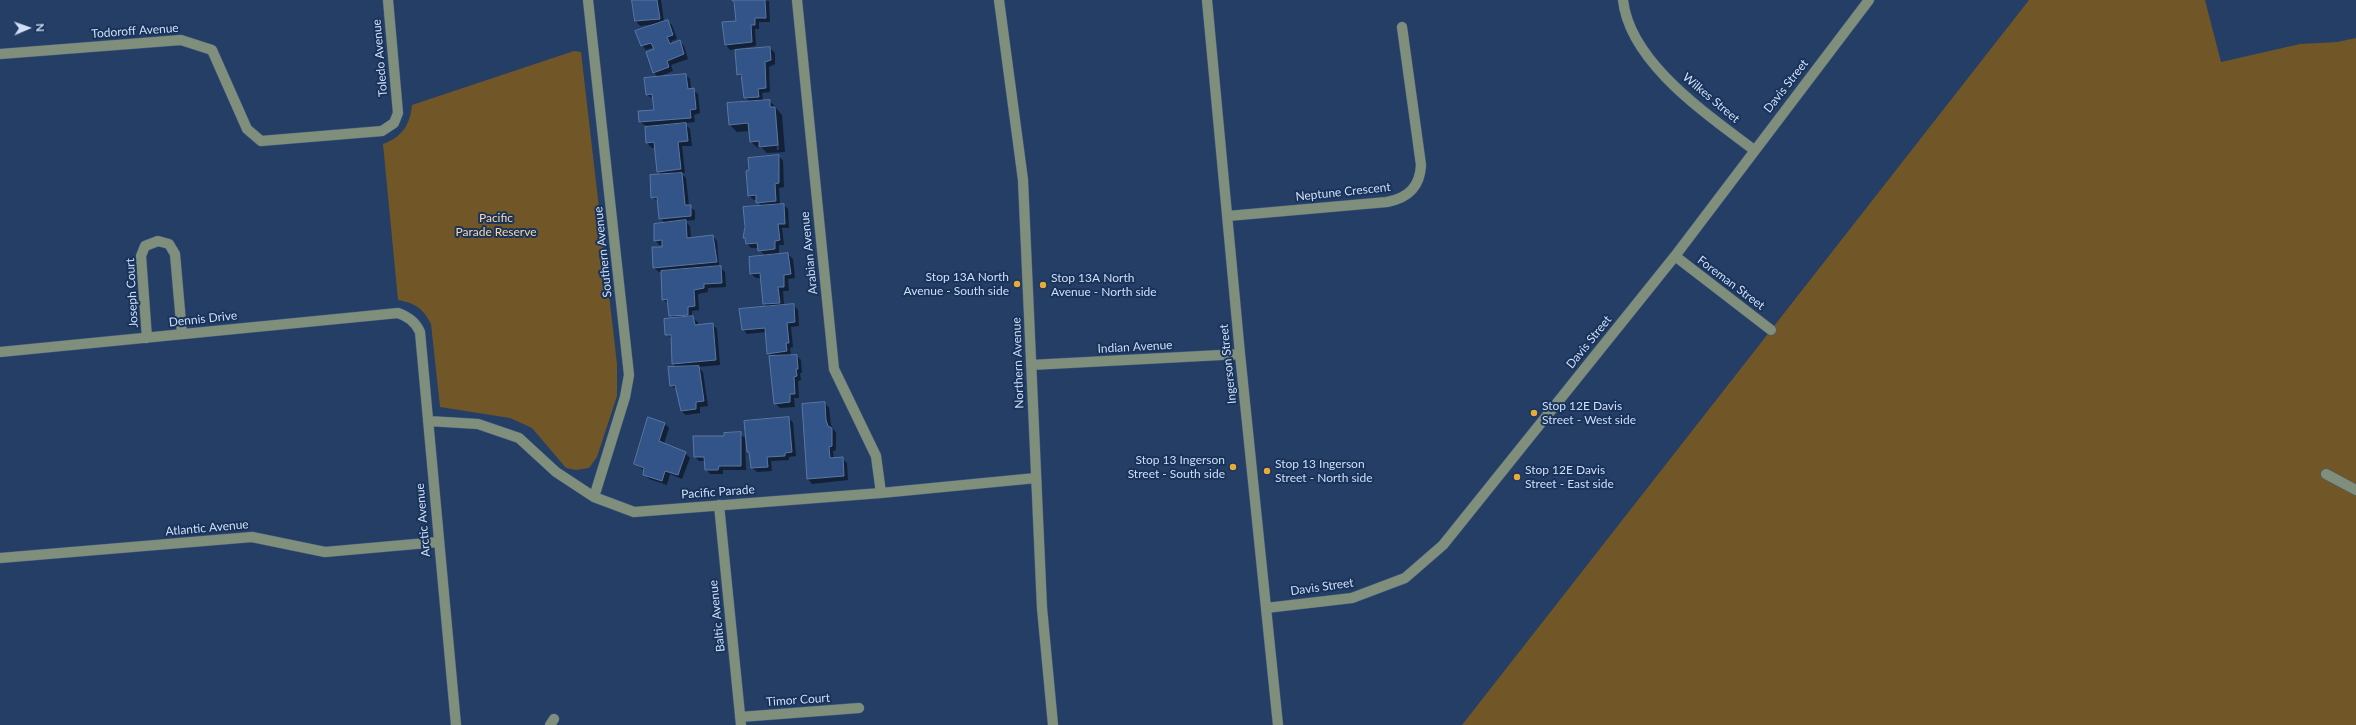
<!DOCTYPE html>
<style>
body{margin:0}
#map{position:relative;width:2356px;height:725px;overflow:hidden;background:#243e66;font-family:Lato,sans-serif}
canvas{display:block}
.north{position:absolute;left:8px;top:8px;width:40px;height:40px;-webkit-text-stroke:3px #19335a;paint-order:stroke;rotate:88deg;font-size:11px;font-weight:700;line-height:16px;text-align:center;color:#cfdff8}
.north::after{content:'';display:block;margin:auto;width:14px;height:18px;background:#cfdff8;clip-path:polygon(50% 0,100% 100%,50% 72%,0 100%)}
</style>
<div id="map">
<canvas width="2356" height="725"></canvas>
<div class="north">N</div>
</div>
<script>
const ctx = document.querySelector('canvas').getContext('2d');
ctx.lineJoin = 'round';
function fillPath(path, color) {
  ctx.fillStyle = color;
  ctx.fill(path, 'evenodd');
}
function stroke(path, color, width, dash) {
  ctx.strokeStyle = color;
  ctx.lineWidth = width;
  ctx.lineCap = dash ? 'butt' : 'round';
  ctx.setLineDash(dash || []);
  ctx.stroke(path);
}
function label(font, color, halo, rows, align = 'center') {
  ctx.font = font + ' Lato,sans-serif';
  ctx.lineWidth = 4;
  ctx.setLineDash([]);
  ctx.textBaseline = 'middle';
  ctx.strokeStyle = halo;
  ctx.fillStyle = color;
  for (const [text, x, y, turn = 0] of rows) {
    ctx.save();
    ctx.translate(x, y);
    ctx.rotate((+turn || 0) * Math.PI / 180);
    ctx.textAlign = isNaN(turn) ? turn : align;
    if (halo) ctx.strokeText(text, 0, 0);
    ctx.fillText(text, 0, 0);
    ctx.restore();
  }
}
const green = new Path2D(`
 M2029,0H2205L2221,62L2300,44L2337,42L2356,38V725H1462Z
 M574,51L581,52L617,364V396L597,457L589,468L576,470L566,468L532,428L510,418L440,407L431,324C423,308 415,303 398,300L383,144C402,137 410,125 412,105Z`);
const shadow = new Path2D(`
 M633,0H661L664,22L667,21L672,25L677,39L671,41L672,44L679,41L684,46L688,59L671,65L673,71L658,77L654,73V47L646,50L642,45L656,24L640,26L636,21Z
 M733,0L769,1L770,22H759V29H755L756,46L730,50L726,45L723,23L737,22Z
 M770,48L775,53V64L769,67L770,92L762,93L763,101H770L782,115L785,152L767,153L762,148H758L751,142L750,131L737,132L730,125L750,102L745,97L742,79L738,74ZM774,110L776,112L779,150H777Z
 M686,75L690,79L691,89L698,94L700,113L694,115L695,122L684,123L690,129L692,146H682L685,173H681L686,178L689,206L695,211V220L685,221L690,226L691,238L713,236L717,241L719,266L725,272L726,287L708,288V292L698,294L699,310L692,311V318L698,322V326L712,324L717,329L720,365L698,367L703,372L708,406L700,407V413L686,415L681,411L677,390L671,385L677,368L673,364L672,339L666,334L674,319L670,315L668,304L663,299L662,272H659L654,268L663,248V245H659L655,240L666,224L660,218L658,201L652,197L662,175L658,171L656,147L652,148L647,143L646,126L640,122L655,111L654,99L647,95Z
 M779,156L783,161L784,187L779,188L780,205H784L788,209L789,228H782L784,245H779V255L788,254L793,259L795,278L788,279L789,291H783L784,306L794,305L798,310L799,326L791,327L793,347L790,348L791,356H797L801,360L802,373H800L801,380L798,381L799,398H794L795,407L780,408L775,403L772,357L768,353L766,332L747,334L743,329L768,308L764,304L761,278H756L751,274L765,256L758,248H751L747,244L744,238V208L762,207L757,200H754L749,196Z
 M825,403L829,408L831,425L836,433V450L833,451L834,459L842,458L847,463L848,480L812,484L808,479L803,405Z
 M649,418L665,424L669,428L664,444L685,453L690,458L682,479L670,474L667,485L649,479L644,474L645,471L635,464Z
 M789,418L793,423L796,456L789,457V460L771,461L772,471L757,472L752,468L751,455L748,452Z
 M740,434L745,438L746,470H723V474H710L706,469L705,461H699L695,457Z`);
const building = new Path2D(`
 M632,0H657L660,19L635,21Z
 M732,0H765L766,18H755V25H751L752,42L725,45L722,22L736,21L734,2Z
 M668,20L673,35L667,37L670,44L680,40L684,54L667,61L669,67L653,73L646,52L654,49L651,43L641,46L635,31Z
 M770,47L771,60L765,62L766,88L758,89L759,97L744,98L741,74L737,75L735,50Z
 M686,74L688,89L694,88L696,109L690,110L691,118L639,122L638,111L654,110L652,94L646,95L644,78Z
 M770,100V107H775L778,145L759,147V141L750,142L748,123L729,125L727,103Z
 M686,123L688,141L678,142L681,169L657,172L654,142L646,143L645,127Z
 M779,155V183L775,184L776,201L756,203V195L748,196L746,171L749,170L748,158Z
 M682,173L685,205H691V216L659,219L657,197L651,198L650,175Z
 M784,204L785,224H778L780,240L775,241V249L758,251L757,243L746,244L745,238H743L745,227L743,207Z
 M686,220L687,238L713,235L717,262L653,268L652,247H662V240L654,241V224Z
 M788,253L791,274L784,275V287H778L780,303L763,304L760,273L750,274L749,257Z
 M721,266L722,283L704,284V288L694,290L695,306L688,307V315L669,316L667,299L662,300L661,271Z
 M794,304L795,322L787,323L789,343H786L787,351L767,354L765,328L742,330L739,309Z
 M693,316L695,325L713,323L716,360L672,364L671,335H665L664,319Z
 M797,355L798,369H796L797,376L794,377L795,394H790V402L774,404L769,356Z
 M699,366L704,401L696,402V409L681,411L675,385L670,386L668,367Z
 M825,402L826,420L828,426L832,428V446L829,447L830,458L843,457L844,476L807,479L802,404Z
 M648,417L665,423L659,441L686,452L678,475L665,471L662,481L643,475L644,468L634,464Z
 M789,417L792,452L785,453V456L767,457L768,467L751,468L749,452H747L744,421Z
 M741,432V466H719L718,470H705L704,457H694L693,436H724V433Z`);
const minor = new Path2D(`
 M588,0L629,375L625,397L594,497
 M797,0L834,369L876,456L881,493
 M999,0L1023,180L1042,608L1053,725
 M1207,0L1240,354L1278,725
 M1623,0C1630,63 1707,114 1754,150
 M0,54L181,40L212,50L247,129L261,141L382,131L394,123L398,113L388,0
 M1228,216L1387,202C1408,198 1420,187 1421,165L1402,27
 M1675,256L1771,330
 M147,338L141,256L145,246L158,241L169,244L175,254L182,334
 M0,352L398,313C408,317 415,321 420,332L456,725
 M1031,365L1240,354
 M428,421L478,424L519,438L556,472L594,497L634,512L881,493L1036,478
 M2326,474L2356,490
 M719,505L741,725
 M0,558L252,537L325,552L438,542
 M1266,608L1352,598L1405,578L1443,545L1675,256L1869,0
 M740,717L859,708
 M550,725L554,719`);
const markers = [
 [1017,284,4,"#e8ab37"],
 [1043,285,4,"#e8ab37"],
 [1534,413,4,"#e8ab37"],
 [1233,467,4,"#e8ab37"],
 [1267,471,4,"#e8ab37"],
 [1517,477,4,"#e8ab37"]
];
const streetNames = [
 ["Todoroff Avenue",135,31,-4],
 ["Toledo Avenue",380,58,-95],
 ["Davis Street",1786,86,-52],
 ["Wilkes Street",1711,98,40],
 ["Neptune Crescent",1343,192,-6],
 ["Southern Avenue",603,252,-96],
 ["Arabian Avenue",809,253,-96],
 ["Foreman Street",1731,283,37],
 ["Joseph Court",132,293,-93],
 ["Dennis Drive",203,319,-6],
 ["Davis Street",1589,342,-51],
 ["Indian Avenue",1135,347,-3],
 ["Northern Avenue",1018,363,-92],
 ["Ingerson Street",1228,364,-96],
 ["Pacific Parade",718,492,-4],
 ["Arctic Avenue",423,520,-95],
 ["Atlantic Avenue",207,528,-5],
 ["Davis Street",1322,587,-8],
 ["Baltic Avenue",717,616,-96],
 ["Timor Court",798,700,-4]
];
const parkNames = [
 ["Pacific",496,218],
 ["Parade Reserve",496,232]
];
const poiNames = [
 ["Stop 13A North",1009,277,"right"],
 ["Avenue - South side",1009,291,"right"],
 ["Stop 13A North",1051,278],
 ["Avenue - North side",1051,292],
 ["Stop 12E Davis",1542,406],
 ["Street - West side",1542,420],
 ["Stop 13 Ingerson",1225,460,"right"],
 ["Street - South side",1225,474,"right"],
 ["Stop 13 Ingerson",1275,464],
 ["Street - North side",1275,478],
 ["Stop 12E Davis",1525,470],
 ["Street - East side",1525,484]
];
fillPath(green, '#715627');
fillPath(shadow, '#0007');
fillPath(building, '#325488');
stroke(building, '#5a77a3', 1);
stroke(minor, '#435b80', 11);
stroke(minor, '#7f8f7b', 10);
for (const [x, y, r, color] of markers) {
  const dot = new Path2D();
  dot.arc(x, y, r, 0, 2 * Math.PI);
  ctx.fillStyle = color;
  ctx.fill(dot);
  stroke(dot, '#19335a', 1.5);
}
label('12px', '#cfdff8', '#19335a', streetNames);
label('12px', '#f8d7a5', '#19335a', parkNames);
label('12px', '#cfdff8', '#19335a', poiNames, 'left');
</script>
